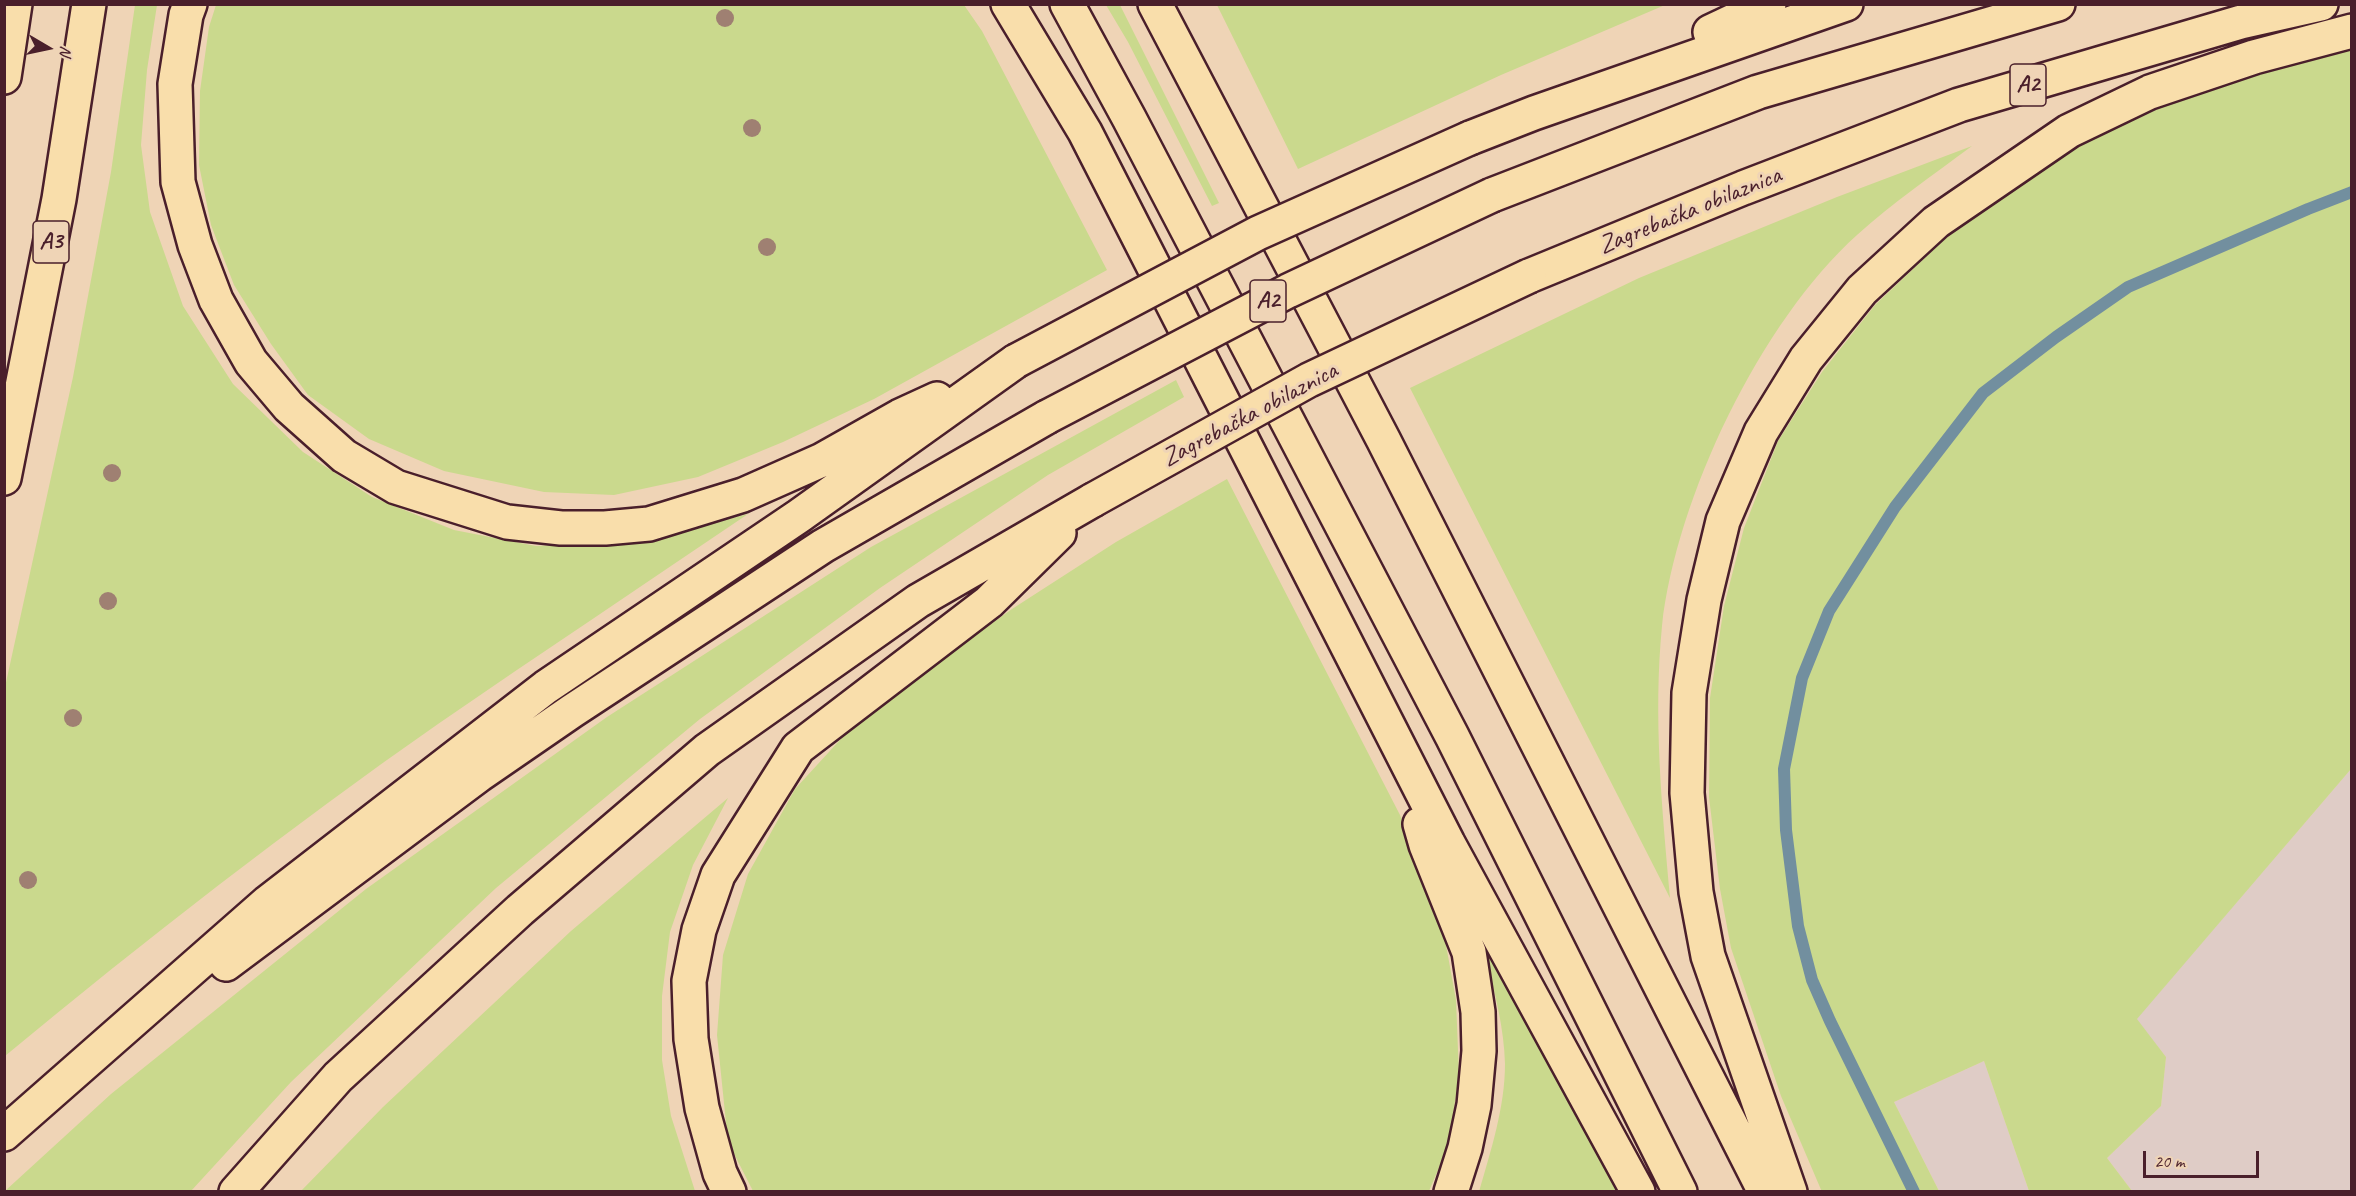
<!DOCTYPE html>
<meta charset="utf-8">
<style>
body{margin:0}
#map{position:relative;width:2356px;height:1196px;overflow:hidden;background:#efd4b6;font-family:Caveat,sans-serif}
canvas{display:block}
.frame{position:absolute;inset:0;border:6px solid #4a1f2b;pointer-events:none}
.north{position:absolute;left:18px;top:18px;width:60px;height:60px;-webkit-text-stroke:4px #efd4b6;paint-order:stroke;rotate:99deg;font-size:16px;font-weight:700;line-height:24px;text-align:center;color:#4a1f2b}
.north::after{content:'';display:block;margin:auto;width:21px;height:27px;background:#4a1f2b;clip-path:polygon(50% 0,100% 100%,50% 72%,0 100%)}
.scale{position:absolute;left:2143px;top:1151px;width:116px;height:27px;box-sizing:border-box;border:3px solid #4a1f2b;border-top:0;padding-left:8px;font-size:18px;line-height:21px;white-space:nowrap;color:#4a1f2b;-webkit-text-stroke:4px #efd4b6;paint-order:stroke}
</style>
<div id="map">
<canvas width="2356" height="1196"></canvas>
<div class="frame"></div>
<div class="north">N</div>
<div class="scale">20 m</div>
</div>
<script>
const ctx = document.querySelector('canvas').getContext('2d');
ctx.lineJoin = 'round';
function fillPath(path, color) {
  ctx.fillStyle = color;
  ctx.fill(path, 'evenodd');
}
function stroke(path, color, width, dash) {
  ctx.strokeStyle = color;
  ctx.lineWidth = width;
  ctx.lineCap = dash ? 'butt' : 'round';
  ctx.setLineDash(dash || []);
  ctx.stroke(path);
}
function label(font, color, halo, rows, align = 'center') {
  ctx.font = font + ' Caveat,sans-serif';
  ctx.lineWidth = 6;
  ctx.setLineDash([]);
  ctx.textBaseline = 'middle';
  ctx.strokeStyle = halo;
  ctx.fillStyle = color;
  for (const [text, x, y, turn = 0] of rows) {
    ctx.save();
    ctx.translate(x, y);
    ctx.rotate((+turn || 0) * Math.PI / 180);
    ctx.textAlign = isNaN(turn) ? turn : align;
    if (halo) ctx.strokeText(text, 0, 0);
    ctx.fillText(text, 0, 0);
    ctx.restore();
  }
}
const built = new Path2D(`
 M2351,769V1191H2132L2107,1158L2161,1106L2166,1057L2136,1019Z
 M1984,1061L2029,1191H1939L1894,1102Z`);
const green = new Path2D(`
 M135,5H157L147,70L141,145L150,212L183,306L233,384L303,452L372,497L454,530L536,546L642,541L748,514C645,584 541,653 438,724C289,828 145,940 5,1056V687L73,377L111,172Z
 M216,5H964L982,31L1107,270L874,399L783,442L698,477L614,495L544,492L444,471L369,439L308,395L271,344L234,285L211,225L199,165L200,91L209,27Z
 M1106,5H1120L1219,203L1212,206L1128,42Z
 M1217,5H1665L1501,75L1298,169Z
 M2351,45V769L2137,1019L2166,1057L2161,1106L2107,1158L2132,1191H2029L1984,1061L1894,1102L1939,1191L1822,1192L1781,1096L1731,948L1720,889L1709,797L1710,698L1724,606L1744,528L1778,441L1822,372L1875,305L1946,238L2072,149L2159,108L2260,72Z
 M1972,146C1933,175 1892,203 1857,235C1761,321 1676,498 1662,626C1653,717 1662,808 1670,898L1410,388L1639,278L1837,197Z
 M1176,380L1184,397L1048,475L880,588L700,719L496,888L291,1082L191,1191H5L111,1094L366,889L607,717L871,547Z
 M1227,479L1400,815L1440,912L1456,1000L1459,1075L1448,1147L1429,1191H753L728,1142L717,1035L723,955L748,874L795,789L861,717L1012,609L1116,542Z
 M728,798L693,865L670,932L662,996V1060L671,1116L695,1191H301L383,1107L571,931Z
 M1490,958L1617,1191L1479,1192C1491,1150 1505,1107 1505,1064C1504,1028 1495,993 1486,959Z`);
const stream = new Path2D(`
 M1914,1192L1830,1021L1812,980L1798,926L1786,830L1784,769L1802,678L1829,611L1895,507L1983,393L2056,337L2128,287L2308,209L2352,192`);
const highway = new Path2D(`
 M190,4L186,15L175,84L178,182L195,245L216,300L251,362L289,407L344,456L396,487L507,522L561,528H605L649,524L743,495L822,460L900,416L937,399
 M1008,4L1085,132L1448,843L1638,1192
 M1067,4L1129,118L1452,736L1680,1192
 M1155,4L1383,439L1765,1192
 M1710,32L1769,4
 M4,77L15,4
 M1470,138L1534,113L1846,4
 M1492,195L1758,92L2058,4
 M1529,276L1743,188L1959,105L2241,22L2321,4
 M4,478L59,199L89,4
 M1420,824L1426,845L1469,952L1478,1012L1479,1051L1474,1105L1465,1148L1451,1192
 M226,964L479,775L572,711L823,546L1047,417
 M4,1134L268,902L546,687L799,516L1016,361
 M236,1192L338,1077L520,910L707,750L918,601L1093,500
 M729,1192L720,1173L702,1108L691,1039L689,981L699,930L718,875L798,748L989,602L1059,533
 M1790,1192L1708,956L1696,892L1687,793L1689,693L1704,600L1723,521L1761,432L1806,359L1862,290L1936,222L2069,131L2150,92L2254,57L2352,31`);
const highwayBridge = new Path2D(`
 M1016,361L1258,233L1470,138
 M1047,417L1288,291L1492,195
 M1093,500L1309,380L1529,276`);
const trees = [
 [725,18],
 [752,128],
 [767,247],
 [112,473],
 [108,601],
 [73,718],
 [28,880]
];
const shields = [
 [2028,85,36],
 [51,242,36],
 [1268,301,36]
];
const shieldNames = [
 ["A2",2028,85],
 ["A3",51,242],
 ["A2",1268,301]
];
const streetNames = [
 ["Zagrebačka obilaznica",1690,211,-22],
 ["Zagrebačka obilaznica",1250,415,-28]
];
fillPath(built, '#dfccc6');
fillPath(green, '#cad98d');
stroke(stream, '#728f9f', 12);
stroke(highway, '#4a1f2b', 38);
stroke(highway, '#f9deab', 33);
stroke(highwayBridge, '#4a1f2b', 38, []);
stroke(highwayBridge, '#f9deab', 33);
ctx.fillStyle = '#9f8072';
for (const [x, y] of trees) {
  ctx.beginPath();
  ctx.arc(x, y, 9, 0, 2 * Math.PI);
  ctx.fill();
}
for (const [x, y, w] of shields) {
  const box = new Path2D();
  box.roundRect(x - w / 2, y - 21, w, 42, 4.5);
  ctx.fillStyle = '#efd4b6';
  ctx.fill(box);
  stroke(box, '#4a1f2b', 1.5);
}
label('bold 24px', '#4a1f2b', null, shieldNames);
label('26px', '#4a1f2b', '#efd4b6', streetNames);
</script>
